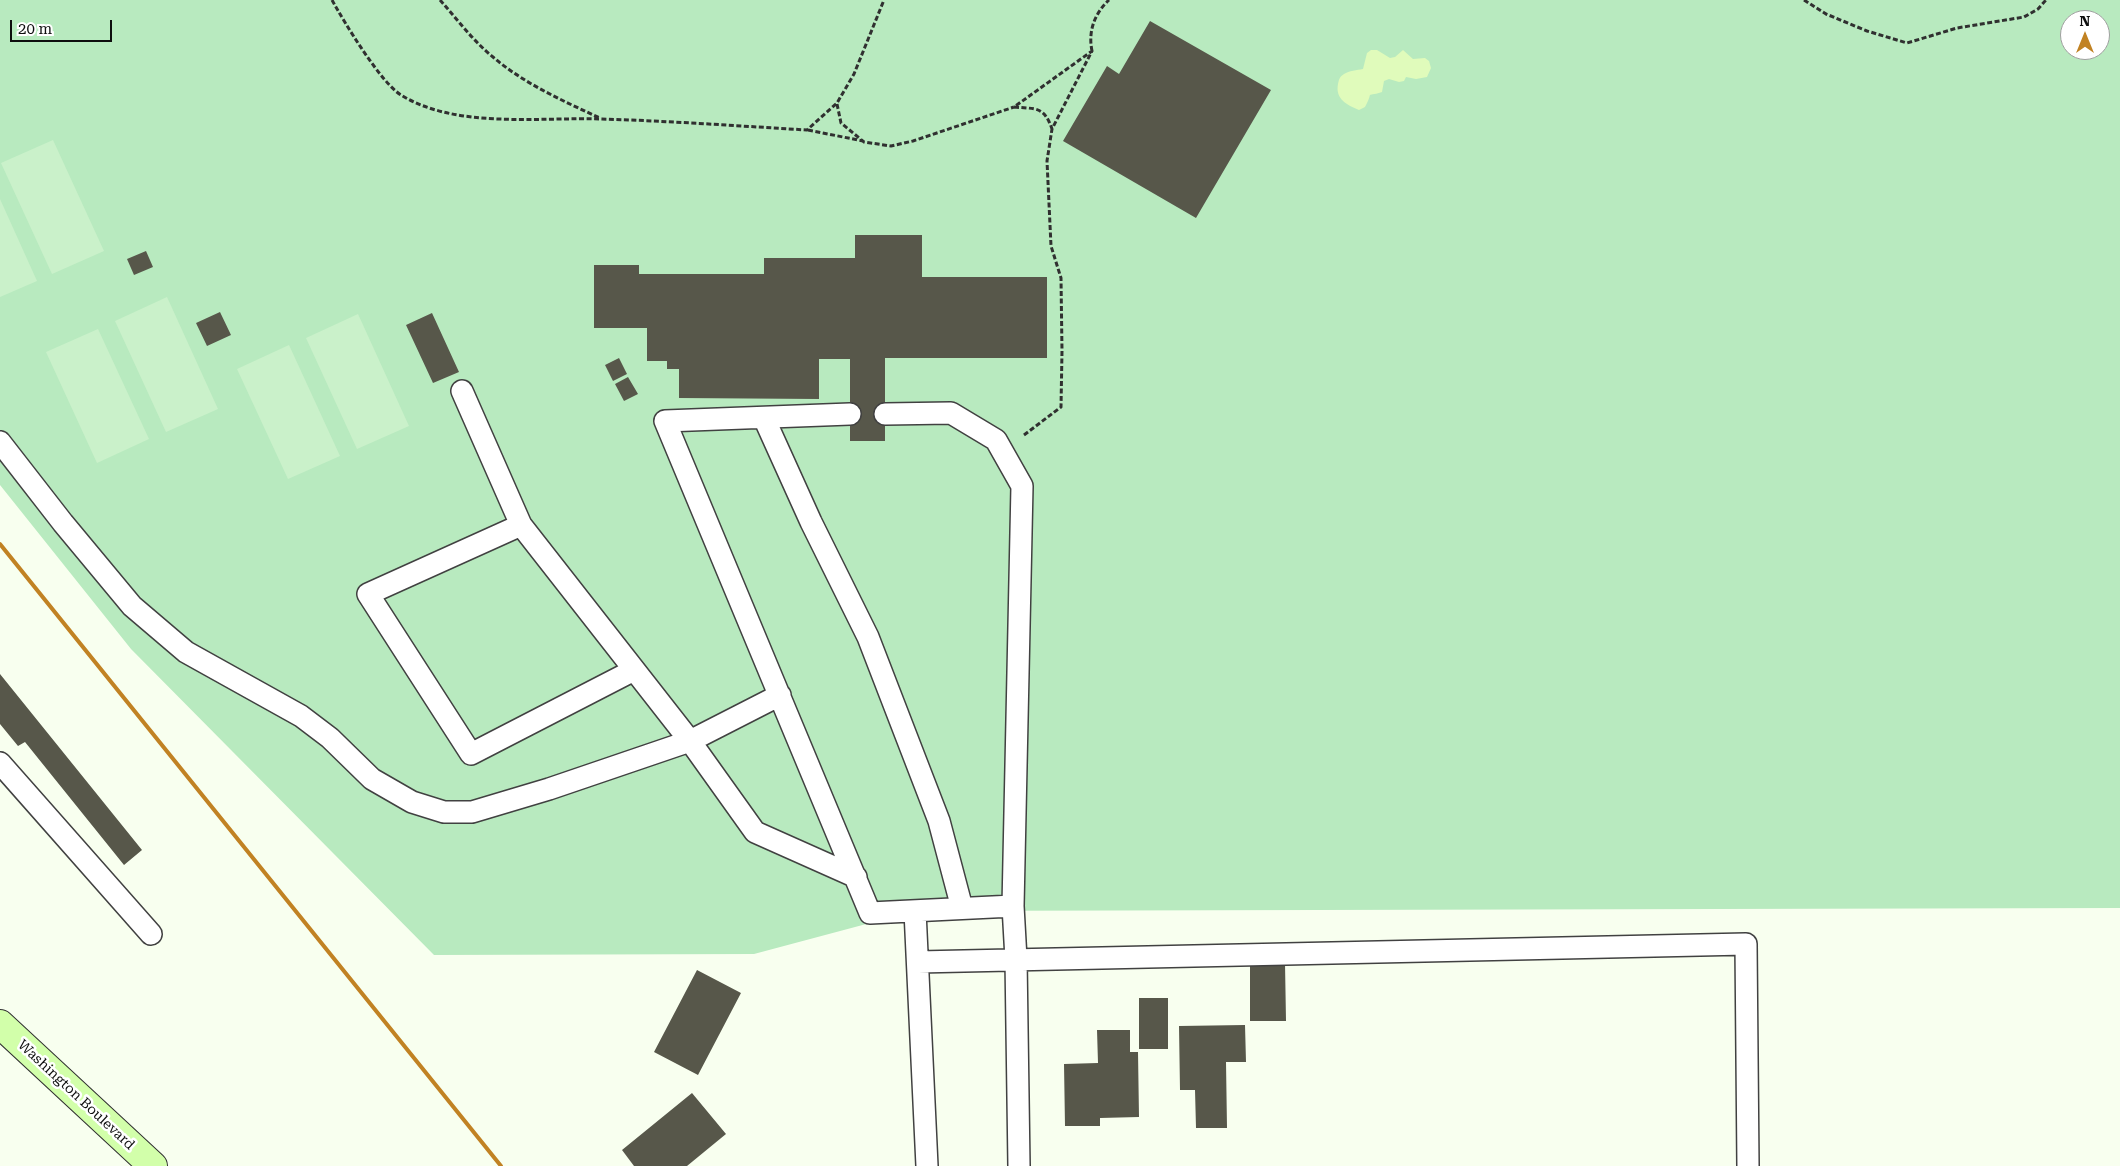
<!DOCTYPE html>
<style>
body{margin:0}
#map{position:relative;width:2120px;height:1166px;overflow:hidden;background:#f8ffef;font-family:"Roboto Serif",serif}
canvas{display:block}
.north{position:absolute;left:2060px;top:10px;width:50px;height:50px;box-sizing:border-box;background:#fff;border:1px solid #9f9f9f;border-radius:50%;rotate:0deg;font-size:14px;font-weight:700;line-height:20px;text-align:center;color:#0e0e0e}
.north::after{content:'';display:block;margin:auto;width:18px;height:22px;background:#c18223;clip-path:polygon(50% 0,100% 100%,50% 72%,0 100%)}
.scale{position:absolute;left:10px;top:20px;width:102px;height:22px;box-sizing:border-box;border:2px solid #0e0e0e;border-top:0;padding-left:6px;font-size:15px;line-height:18px;white-space:nowrap;color:#0e0e0e;-webkit-text-stroke:4px #fff;paint-order:stroke}
</style>
<div id="map">
<canvas width="2120" height="1166"></canvas>
<div class="north">N</div>
<div class="scale">20 m</div>
</div>
<script>
const ctx = document.querySelector('canvas').getContext('2d');
ctx.lineJoin = 'round';
function fillPath(path, color) {
  ctx.fillStyle = color;
  ctx.fill(path, 'evenodd');
}
function stroke(path, color, width, dash) {
  ctx.strokeStyle = color;
  ctx.lineWidth = width;
  ctx.lineCap = dash ? 'butt' : 'round';
  ctx.setLineDash(dash || []);
  ctx.stroke(path);
}
function label(font, color, halo, rows, align = 'center') {
  ctx.font = font + ' "Roboto Serif",serif';
  ctx.lineWidth = 5;
  ctx.setLineDash([]);
  ctx.textBaseline = 'middle';
  ctx.strokeStyle = halo;
  ctx.fillStyle = color;
  for (const [text, x, y, turn = 0] of rows) {
    ctx.save();
    ctx.translate(x, y);
    ctx.rotate((+turn || 0) * Math.PI / 180);
    ctx.textAlign = isNaN(turn) ? turn : align;
    if (halo) ctx.strokeText(text, 0, 0);
    ctx.fillText(text, 0, 0);
    ctx.restore();
  }
}
const green = new Path2D(`
 M0,0H2120V908L915,911L754,954L434,955L131,649L0,485ZM2070,20H2100V50H2070Z`);
const sand = new Path2D(`
 M1371,50H1377L1390,58L1395,57L1403,50L1413,59L1425,58L1429,61L1431,68L1427,77L1416,79L1406,77L1404,81L1399,82L1389,79L1384,81L1382,92C1363,98 1375,89 1365,107L1359,110C1347,105 1335,99 1338,84C1339,80 1339,77 1344,74C1349,71 1357,70 1363,69L1367,53Z`);
const pitch = new Path2D(`
 M53,140L104,251L52,274L1,163Z
 M0,199L37,281L0,297Z
 M167,297L218,409L166,432L115,321Z
 M358,314L409,426L357,449L306,338Z
 M98,329L149,439L97,463L46,352Z
 M289,345L340,456L288,479L237,369Z`);
const building = new Path2D(`
 M1150,21L1271,90L1196,218L1063,141L1107,66L1119,74Z
 M855,235H922V277H1047V358H885V441H850V359H819V399L679,398V369H667V361H647V328H594V265H639V274H764V258H855Z
 M146,251L153,267L134,275L127,259Z
 M220,312L231,335L207,346L196,323Z
 M432,313L459,372L433,383L406,325Z
 M619,358L627,374L613,381L605,365Z
 M628,377L638,394L624,401L615,384Z
 M0,674L142,850L124,865L25,742L18,746L0,724Z
 M1250,963H1285L1286,1021H1250Z
 M697,970L741,993L698,1075L654,1052Z
 M1139,998H1168V1049H1139Z
 M1245,1025L1246,1062H1226L1227,1128H1196L1195,1090H1180L1179,1026Z
 M1097,1030H1130V1052H1138L1139,1117L1100,1118V1126H1065L1064,1064L1098,1063Z
 M692,1093L726,1134L687,1166H634L622,1150Z`);
const path = new Path2D(`
 M332,0C344,22 381,83 401,95C456,129 539,117 602,119C670,121 739,126 807,130L837,103L854,74L884,0
 M440,0C457,19 473,41 493,57C523,83 563,101 600,118
 M1804,0L1826,14L1867,31L1907,43L1957,28L2024,17L2038,9L2046,0
 M1092,51C1088,32 1094,14 1109,0
 M837,104L841,123L864,142L891,146L913,141L1014,107
 M808,130L863,141
 M1024,435L1061,407L1062,351L1061,278L1051,246L1047,161L1052,129L1092,51L1014,107C1036,109 1044,106 1052,129`);
const lane = new Path2D(`
 M462,391L521,525L690,741L780,695
 M850,414L665,421L870,913L1013,906
 M885,414L951,413L996,440L1022,486L1013,906L1016,959L1019,1166
 M764,418L811,522L868,637L939,821L962,908
 M0,442L63,523L132,606L186,652L301,716L330,738L372,779L412,802L444,812H472L549,789L690,741L755,832L856,877
 M521,525L368,594L471,754L634,670
 M0,763L151,934
 M915,911L927,1166
 M918,962L1746,944L1748,1166`);
const secondary = new Path2D(`
 M0,1024L153,1166`);
const rail = new Path2D(`
 M0,544L501,1166`);
const streetNames = [
 ["Washington Boulevard",76,1095,43]
];
fillPath(green, '#b8eabf');
fillPath(sand, '#e0fbbb');
fillPath(pitch, '#caf1ca');
fillPath(building, '#57574a');
stroke(lane, '#414141', 24);
stroke(secondary, '#303030', 30);
stroke(path, '#303030', 3, [5, 2.5]);
stroke(lane, '#fff', 21);
stroke(secondary, '#d2ffaa', 28);
stroke(rail, '#c18223', 4);
label('14px', '#0e0e0e', '#fff', streetNames);
</script>
